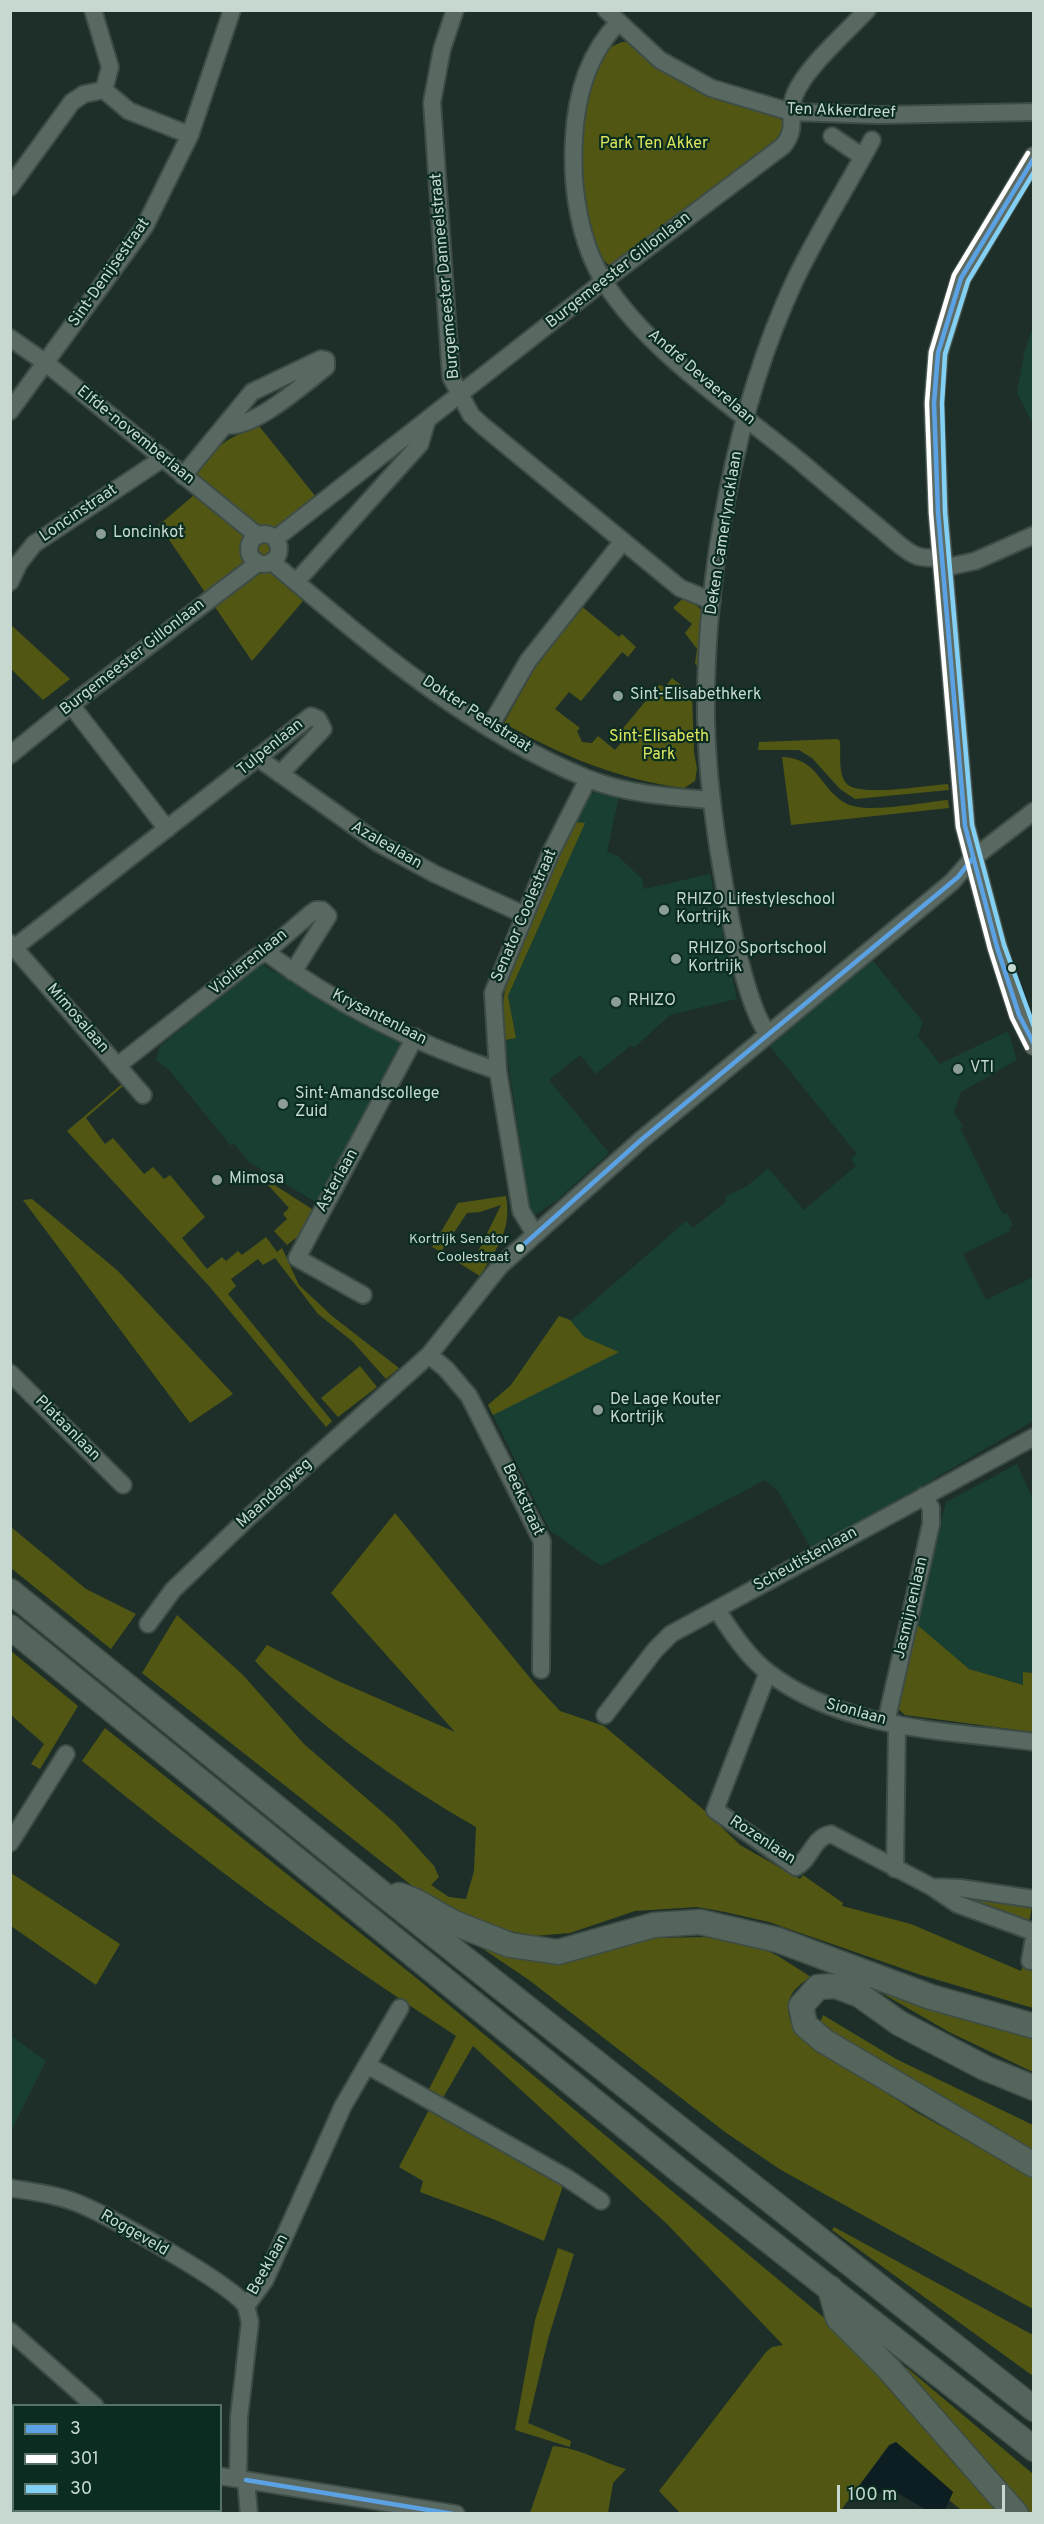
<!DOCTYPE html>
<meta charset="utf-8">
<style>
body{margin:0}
#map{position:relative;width:1044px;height:2524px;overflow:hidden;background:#1e2f29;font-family:Overpass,sans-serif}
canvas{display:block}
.frame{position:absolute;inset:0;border:12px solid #c6d8d0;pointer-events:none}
.legend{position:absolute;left:12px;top:2404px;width:210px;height:108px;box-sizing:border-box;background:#0b2d21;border:2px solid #567167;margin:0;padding:8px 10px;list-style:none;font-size:18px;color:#c6d8d0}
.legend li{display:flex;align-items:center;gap:12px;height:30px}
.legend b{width:30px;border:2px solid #567167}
.scale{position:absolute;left:837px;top:2485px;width:168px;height:27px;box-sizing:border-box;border:3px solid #c6d8d0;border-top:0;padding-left:8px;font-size:18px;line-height:21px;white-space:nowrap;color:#c6d8d0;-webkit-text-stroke:4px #0b2d21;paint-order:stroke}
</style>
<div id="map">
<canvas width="1044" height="2524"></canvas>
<div class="frame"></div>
<ul class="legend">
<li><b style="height:8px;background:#5aa2e4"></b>3</li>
<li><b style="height:8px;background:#fff"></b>301</li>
<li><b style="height:8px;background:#83d0f5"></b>30</li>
</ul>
<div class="scale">100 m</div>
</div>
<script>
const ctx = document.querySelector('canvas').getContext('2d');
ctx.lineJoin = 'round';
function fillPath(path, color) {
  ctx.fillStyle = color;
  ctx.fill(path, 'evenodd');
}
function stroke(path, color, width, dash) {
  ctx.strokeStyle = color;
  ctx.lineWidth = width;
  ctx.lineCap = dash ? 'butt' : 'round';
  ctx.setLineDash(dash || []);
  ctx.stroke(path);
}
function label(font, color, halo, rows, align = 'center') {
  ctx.font = font + ' Overpass,sans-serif';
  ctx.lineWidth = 4.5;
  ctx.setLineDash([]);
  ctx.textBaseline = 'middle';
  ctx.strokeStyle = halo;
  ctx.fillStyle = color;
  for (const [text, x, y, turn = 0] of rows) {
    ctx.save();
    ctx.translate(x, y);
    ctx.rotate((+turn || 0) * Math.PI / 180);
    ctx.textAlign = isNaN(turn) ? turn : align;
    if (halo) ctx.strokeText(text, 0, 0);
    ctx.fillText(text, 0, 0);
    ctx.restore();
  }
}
const built = new Path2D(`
 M1033,326H1034L1033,424L1017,393L1024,354Z
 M597,791L619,796L607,852L618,856L642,879L644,889L710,874L737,999L670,1015L634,1048L631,1045L596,1074L580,1055L549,1080L609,1153L556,1201L535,1215L530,1212L505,1040L516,1038L508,996L584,823L575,822L589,795Z
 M873,961L923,1022L918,1036L940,1064L1008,1031L1017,1060L961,1092L954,1112L963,1126L960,1128L1001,1211L1004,1214L1007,1213L1013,1225L1009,1227L1010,1231L963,1254L986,1300L1033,1277V1421L812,1550L778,1491L765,1480L601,1566L550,1531L488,1405L511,1385L559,1316L570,1320L579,1314L686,1221L693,1228L727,1201L725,1197L747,1186L768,1168L804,1210L856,1166L851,1159L857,1154L768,1044Z
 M261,964L323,999L400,1037L401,1042L317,1203L249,1162L234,1143L231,1146L170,1071L156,1060L160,1046Z
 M1017,1464L1033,1499V1673L1024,1672L1023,1685L969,1669L915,1623L946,1502Z
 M11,2036L46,2061L11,2131Z`);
const green = new Path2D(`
 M622,42H630L786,122L781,138L617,264L610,266L601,258L581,194L582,126L585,98L606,49Z
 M259,426L316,497L272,533L279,551L277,557L266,565L303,601L252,661L159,525L207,484L195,474C218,445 224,439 259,426Z
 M683,598H688L706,614L698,668L695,663L697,649L685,633L692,624L673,608Z
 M580,605L619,637L622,634L636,647L628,657L622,652L581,701L569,692L555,709L580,728L577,731L582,742L592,743L598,736L615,750L625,738L619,733L659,685L665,687L672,678L692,694L694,752L697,769L695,781L684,788C619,780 560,755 504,723L536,666Z
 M10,624L70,679L43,700L11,669Z
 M837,739L840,741C841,754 838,773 846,783C857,798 929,785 948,784L949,790L855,799L840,789L812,758L799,750H758L759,742Z
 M782,757C819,758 820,790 847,804C868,814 924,802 948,800L949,808L791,825Z
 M575,822L585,823L508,996L516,1038L505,1040C491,971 546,884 575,822Z
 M122,1084L123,1086L86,1118L105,1144L113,1138L144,1174L153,1167L164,1179L170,1175L205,1217L182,1238L207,1269L222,1257L226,1261L238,1251L242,1255L266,1237L277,1252L282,1248L299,1285L332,1316L399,1368L386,1379L352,1341L318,1314L275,1258L263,1265L258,1259L231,1279L236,1286L228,1294L332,1421L326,1427L209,1286L67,1131Z
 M273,1184L315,1211L305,1231L287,1245L274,1231L287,1219L283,1214L289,1208L268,1185Z
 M506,1196C512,1230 497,1248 480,1276L459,1263L466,1254L475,1258L501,1205L480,1212L467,1213L441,1252L432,1247L458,1203Z
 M32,1199L118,1271L233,1394L190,1423L23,1200Z
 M559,1316L570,1320L584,1337L619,1352L493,1415L488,1405L511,1385Z
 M360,1366L377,1387L338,1417L321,1398Z
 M395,1513L535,1684L560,1711L604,1726L705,1811L740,1845L800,1879L803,1875L843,1903L842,1906L911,1924L1021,1971L1023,1965L1033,1969V2008L921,1975L769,1922L725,1912L697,1907L635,1911L570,1933L534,1936L497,1928L447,1908L415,1888L142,1673L177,1615L243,1675L304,1744L396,1824L434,1866L439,1877L431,1885L449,1897L466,1899L474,1871L476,1827C396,1781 320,1728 255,1661L267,1645L338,1681L455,1732L331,1593Z
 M11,1527L86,1589L136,1614L111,1649L11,1568Z
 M915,1623L969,1669L1023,1685V1672L1033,1673V1732L905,1715L897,1708Z
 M11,1651L78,1706L40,1769L31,1764L44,1744L11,1715Z
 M105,1728L420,1981L834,2326L907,2402L1004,2513H965L949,2500L953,2492L896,2442L889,2445L839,2513L681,2514L659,2491L766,2352L772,2347L783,2345L667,2224L473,2046L440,2103L426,2095L456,2036C326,1952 201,1859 82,1761Z
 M11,1873L120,1944L96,1985L11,1926Z
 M964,1894L1033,1902L1029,1922L962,1898Z
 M461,1934L568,1959L603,1952L627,1942L648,1938L712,1937L755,1945L778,1956L811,1977C782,1994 782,2014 802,2038L916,2112L1033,2178V2309L781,2170L725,2132L529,1980Z
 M861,1981L1033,2031V2072L949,2032Z
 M823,2015L896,2059L1033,2125V2154L819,2026Z
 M431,2106L564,2183L544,2241L493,2219L420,2192L423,2181L399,2167Z
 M834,2227L1033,2335V2376L832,2230Z
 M558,2248L574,2254L548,2339L528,2423L571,2441L570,2447L515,2430L535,2320Z
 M906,2367L1033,2474V2513H1023L901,2373Z
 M553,2446C583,2449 598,2461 626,2469L613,2483L608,2513H530Z`);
const water = new Path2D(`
 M896,2442L953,2492L946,2508L940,2512L925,2509L894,2491L871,2494L859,2486L890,2445Z`);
const minor = new Path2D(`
 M93,10L110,67L104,90L129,111L190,135
 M455,10L442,49L432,102L451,377L471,415L483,426L680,588L712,601
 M606,10L660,60L711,88L791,112L879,115L1034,112
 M618,23C588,54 576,96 574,139C571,186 579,242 605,283C651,354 737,409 802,463C829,486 855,508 882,530C892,538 903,550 915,555C923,559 933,558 941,557
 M832,136L863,157
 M10,187L72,102L84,94L104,90
 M10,338L46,363L258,536
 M10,411L145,226L190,135L232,10
 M183,476L252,392L321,359L326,360V367C305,383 253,430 226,425
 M249 549a15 15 0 1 1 30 0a15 15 0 1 1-30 0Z
 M275,539L604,281L783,146C799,127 786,115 795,94C807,66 845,34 867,10
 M272,562C368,643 469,730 586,778C625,794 670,797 711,800
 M943,568L975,561L1034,535
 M10,582L19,563L34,544L162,459
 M296,582L420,444L427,420
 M71,705L167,829
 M489,728L528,661L623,541
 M10,755L80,698L258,563
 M258,758L378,843L435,874L525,915
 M10,943L143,1095
 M14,948L311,716L318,719L323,729L280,774
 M266,952C335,1004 417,1044 498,1071
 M768,1034C746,1006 729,915 723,877C714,825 707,772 706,719C704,578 735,408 795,280C818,232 847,187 872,140
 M117,1066L256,957L266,952L309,915L316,910H322L328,916L293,972
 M535,1234L521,1211L498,1071L493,993L551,852L588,779
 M363,1295L297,1258L415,1037
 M429,1355L446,1369L469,1396L542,1541L541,1670
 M10,1373L123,1485
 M717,1610C731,1631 748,1658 769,1673C844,1730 944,1730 1034,1742
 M148,1624L173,1590L250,1516L429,1355L500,1266L641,1140L952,882L972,859L1034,811
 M768,1672L715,1810L796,1867C811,1859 813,1837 831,1834L932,1887L957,1904L1034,1932
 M605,1715L655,1650L671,1634L1034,1437
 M886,1722L931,1524V1508L924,1496
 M10,1843L66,1754
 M895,1869L897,1724
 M933,1887L960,1888L1034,1899
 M1030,1961L1034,1938
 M367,2065L567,2178L601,2201
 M10,2188C34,2192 60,2195 82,2205C112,2218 230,2283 246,2306
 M10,2331L95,2406
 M220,2476L456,2514
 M238,2479L239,2417L250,2322L246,2306L265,2280L343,2106L400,2008
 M246,2480L249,2514
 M98,2514L99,2510`);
const major = new Path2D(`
 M1034,157L961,278L938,353L934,403L938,512L965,826L997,947L1019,1015L1034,1045`);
const highway = new Path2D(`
 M10,1591L374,1887L1034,2409
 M10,1627L680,2171L1034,2449
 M399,1895L415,1901L454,1923L510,1945L558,1952L654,1925L700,1922L778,1940L931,1997L1034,2026
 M847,1986L899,2023L985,2068L1034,2088
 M860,1995L836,1986L818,1987L801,2006L805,2025L824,2041L1034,2165
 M830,2288L838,2318L889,2369L1016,2514`);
const bus1 = new Path2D(`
 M1034,158L961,278L938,353L934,403L938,512L965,826L997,947L1019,1015L1034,1044
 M520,1248L641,1140L958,877L972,859
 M246,2480L453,2514`);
const bus2 = new Path2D(`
 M1027,1048L1012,1018L990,949L958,827L931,513L927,403L931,352L954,275L1028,153`);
const bus3 = new Path2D(`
 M1034,172L968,281L945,354L942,403L945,512L972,825L1004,945L1034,1027`);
const markers = [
 [101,534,6,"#8b9d96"],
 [618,696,6,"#8b9d96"],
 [664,910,6,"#8b9d96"],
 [676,959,6,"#8b9d96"],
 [1012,968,5,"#c6d8d0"],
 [616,1002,6,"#8b9d96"],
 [958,1069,6,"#8b9d96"],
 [283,1104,6,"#8b9d96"],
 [217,1180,6,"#8b9d96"],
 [520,1248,5,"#c6d8d0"],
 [598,1410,6,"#8b9d96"]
];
const busNames = [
 ["Kortrijk Senator",509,1240],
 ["Coolestraat",509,1258]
];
const streetNames = [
 ["Ten Akkerdreef",841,112,2],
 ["Burgemeester Gillonlaan",619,271,-38],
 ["Sint-Denijsestraat",110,273,-55],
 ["Burgemeester Danneelstraat",446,276,-95],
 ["André Devaerelaan",701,378,41],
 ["Elfde-novemberlaan",135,436,39],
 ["Loncinstraat",79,514,-34],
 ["Deken Camerlyncklaan",725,533,-81],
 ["Burgemeester Gillonlaan",133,658,-38],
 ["Dokter Peelstraat",476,715,33],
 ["Tulpenlaan",271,748,-39],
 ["Azalealaan",386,846,30],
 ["Senator Coolestraat",525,916,-67],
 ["Violierenlaan",249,963,-39],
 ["Krysantenlaan",379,1018,27],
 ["Mimosalaan",77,1019,49],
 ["Asterlaan",338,1181,-61],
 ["Plataanlaan",67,1429,45],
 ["Maandagweg",275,1494,-42],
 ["Beekstraat",522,1500,65],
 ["Scheutistenlaan",806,1560,-29],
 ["Jasmijnenlaan",912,1608,-77],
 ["Sionlaan",856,1713,15],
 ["Rozenlaan",762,1841,33],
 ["Roggeveld",134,2234,30],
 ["Beeklaan",269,2265,-61]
];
const parkNames = [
 ["Park Ten Akker",654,145],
 ["Sint-Elisabeth",659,738],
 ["Park",659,756]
];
const poiNames = [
 ["Loncinkot",113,534],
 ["Sint-Elisabethkerk",630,696],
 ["RHIZO Lifestyleschool",676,901],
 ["Kortrijk",676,919],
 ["RHIZO Sportschool",688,950],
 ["Kortrijk",688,968],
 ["RHIZO",628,1002],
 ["VTI",970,1069],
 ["Sint-Amandscollege",295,1095],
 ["Zuid",295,1113],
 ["Mimosa",229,1180],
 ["De Lage Kouter",610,1401],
 ["Kortrijk",610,1419]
];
fillPath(built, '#183f32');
fillPath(green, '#515713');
fillPath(water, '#0c1e22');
stroke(minor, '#3e4c46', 20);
stroke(major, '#3e4c46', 22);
stroke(highway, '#3e4c46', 27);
stroke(minor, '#5a6862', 16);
stroke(major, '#5d6b63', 20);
stroke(highway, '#55655b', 24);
stroke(bus1, '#5aa2e4', 4.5);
stroke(bus2, '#fff', 4.5);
stroke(bus3, '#83d0f5', 4.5);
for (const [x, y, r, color] of markers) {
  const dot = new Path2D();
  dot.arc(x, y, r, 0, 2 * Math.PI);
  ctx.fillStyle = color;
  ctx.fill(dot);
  stroke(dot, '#0b2d21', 2);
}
label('14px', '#c6d8d0', '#0b2d21', busNames, 'right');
label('16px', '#c6d8d0', '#0b2d21', streetNames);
label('16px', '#dfe65d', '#0b2d21', parkNames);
label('16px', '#c6d8d0', '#0b2d21', poiNames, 'left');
</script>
